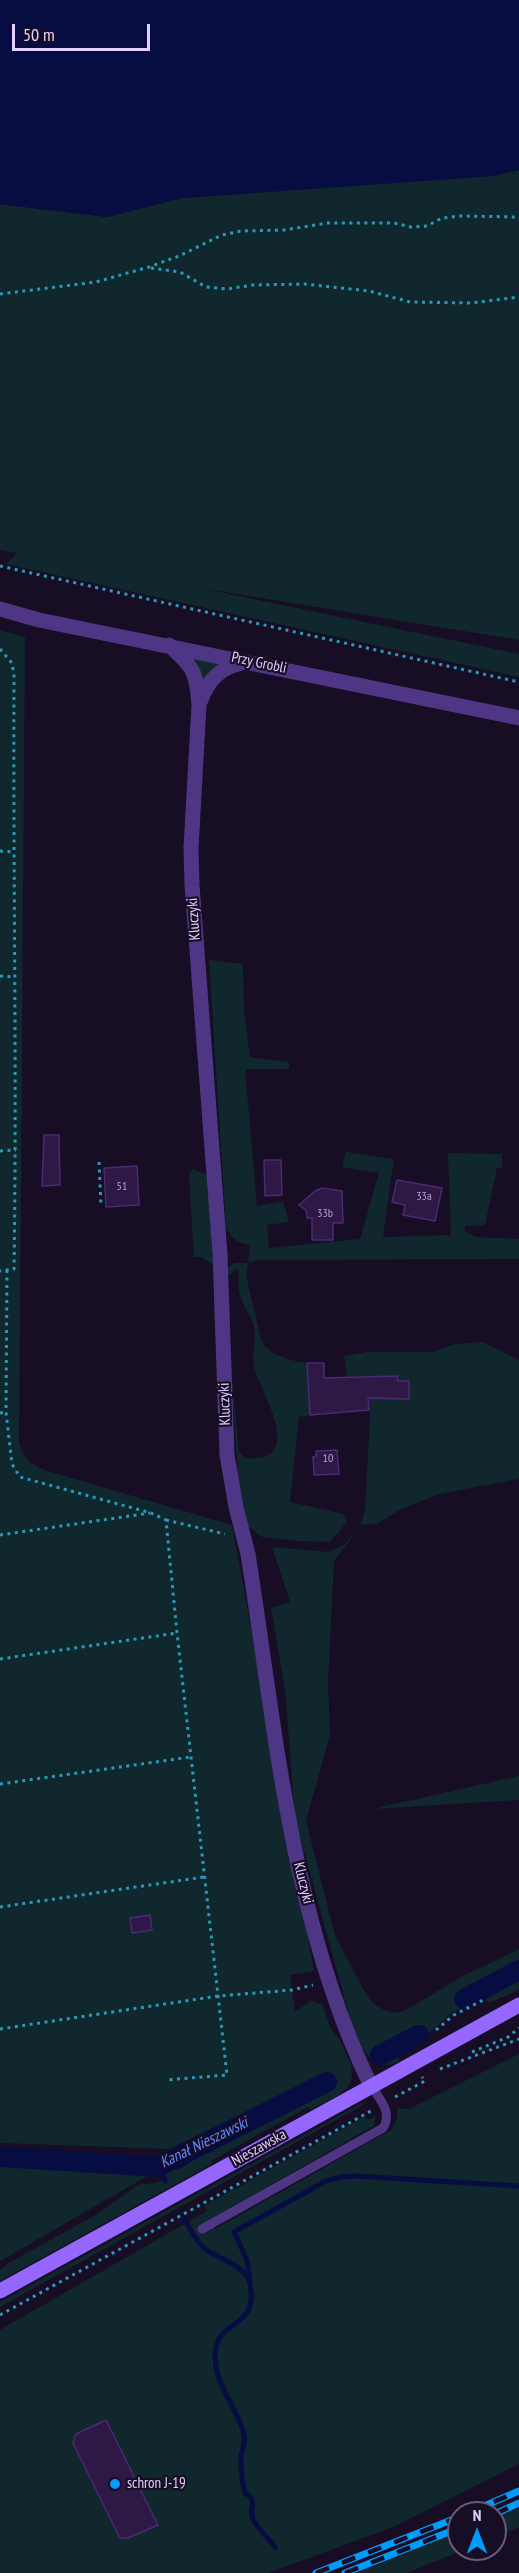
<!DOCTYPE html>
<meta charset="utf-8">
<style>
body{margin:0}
#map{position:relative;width:519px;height:2573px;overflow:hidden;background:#170d24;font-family:"PT Sans Narrow",sans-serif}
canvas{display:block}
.north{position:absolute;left:447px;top:2501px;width:60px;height:60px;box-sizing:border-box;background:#170d24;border:2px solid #685b7c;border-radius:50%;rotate:0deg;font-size:16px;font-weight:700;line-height:24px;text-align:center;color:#e2d0ff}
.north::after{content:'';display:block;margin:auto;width:21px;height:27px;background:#009cfb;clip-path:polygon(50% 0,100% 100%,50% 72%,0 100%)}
.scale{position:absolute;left:12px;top:24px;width:138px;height:27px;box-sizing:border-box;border:3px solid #e2d0ff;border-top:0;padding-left:8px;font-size:18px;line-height:21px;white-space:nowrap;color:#e2d0ff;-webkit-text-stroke:4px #170d24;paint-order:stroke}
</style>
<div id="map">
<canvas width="519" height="2573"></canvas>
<div class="north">N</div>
<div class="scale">50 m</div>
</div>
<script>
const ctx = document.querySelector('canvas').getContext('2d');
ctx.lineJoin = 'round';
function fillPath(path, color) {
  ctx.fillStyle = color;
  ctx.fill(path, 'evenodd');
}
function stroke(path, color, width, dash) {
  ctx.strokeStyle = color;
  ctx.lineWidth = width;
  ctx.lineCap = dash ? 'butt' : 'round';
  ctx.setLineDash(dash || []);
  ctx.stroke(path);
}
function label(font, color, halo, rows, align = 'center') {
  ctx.font = font + ' "PT Sans Narrow",sans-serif';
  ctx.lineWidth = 4.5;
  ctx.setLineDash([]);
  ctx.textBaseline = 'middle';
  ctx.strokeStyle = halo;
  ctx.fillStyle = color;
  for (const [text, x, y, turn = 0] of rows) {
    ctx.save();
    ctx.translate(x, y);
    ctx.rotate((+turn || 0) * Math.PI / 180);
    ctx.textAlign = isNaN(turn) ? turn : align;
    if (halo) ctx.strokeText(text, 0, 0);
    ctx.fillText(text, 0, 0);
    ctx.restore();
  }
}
const green = new Path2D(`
 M519,170V640L200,588L519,654V677L6,564L17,553L0,550V204L107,217L182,198L492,176Z
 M0,630L25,637L19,1442C23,1458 30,1464 44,1470L232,1525L314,1971L290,1975L295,2012L311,2001L322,2004L331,2029L341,2042L351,2064L352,2079L347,2088L339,2095L310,2110L308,2107L211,2161L212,2164L0,2281V2270L7,2264L94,2216L141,2183C151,2185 158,2183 166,2177L162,2169L170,2166L178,2170L198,2157L199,2149L310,2093L308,2090L275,2105L272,2100L169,2149L0,2143Z
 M184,653L231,662L204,682Z
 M209,960L243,964L244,1011L250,1057L289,1062V1069H245L257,1206L283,1201L289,1222L267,1225L269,1248L360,1239L379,1173L342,1167L346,1152L394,1159L383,1237L451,1235L448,1153L502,1154V1168H497L485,1225L465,1226V1231L476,1237L519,1239V1259L259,1260L248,1263L246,1275L261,1340C270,1356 289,1360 307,1363L310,1415L299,1417L290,1502L344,1514L347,1522L330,1542L298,1541L262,1537L249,1527L239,1489L230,1356L239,1452L245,1458C307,1464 263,1396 255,1370C251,1356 255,1346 255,1333C254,1321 248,1313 243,1303C238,1293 238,1282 239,1271L235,1269L228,1276V1268L235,1263H248L250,1245C238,1243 233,1239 226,1228Z
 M192,1169L208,1175L213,1265L201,1257H194L189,1176Z
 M483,1342L519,1360V1479L439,1494L399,1510L377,1524L361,1525L334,1561L328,1682L330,1735L306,1821L335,1935L363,1989L373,2003L384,2010L395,2013L406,2010L461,1977L519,1949V1990L489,2003L484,1996L450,2014L413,2048L398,2057L400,2061C375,2074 364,2052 354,2033L295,1818L285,1689L271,1608L290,1602L272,1547L329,1552L345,1544L361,1525L365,1509L370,1416L367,1376L347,1377L344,1356L366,1352H433L455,1344Z
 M519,1776V1800L372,1809Z
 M519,2054V2464L396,2526L268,2573H0V2330L207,2211L204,2206L362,2118L371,2119L376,2115L374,2126L370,2128L211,2219L215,2229L391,2130L397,2119V2108L409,2109Z
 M362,2103L365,2104L0,2307V2302Z
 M0,2162L71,2163L151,2174L0,2261Z
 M519,2508V2527L495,2537V2517Z
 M459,2532V2549H466L407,2573H357Z`);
const water = new Path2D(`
 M0,0H519V170L492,176L182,198L107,217L0,204Z`);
const stream = new Path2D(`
 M158,2167L165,2181
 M184,2218C190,2228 195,2240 204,2248C218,2259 246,2265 250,2284C259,2328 221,2319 216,2348C210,2380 237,2406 244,2434C246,2443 242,2449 241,2457C240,2464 243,2486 245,2493C259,2500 248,2508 253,2519C257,2528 269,2539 275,2547
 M250,2280L247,2260L234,2232L326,2181L341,2177L355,2176L519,2186`);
const canal = new Path2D(`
 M464,1999L519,1970
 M380,2055L419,2035
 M0,2157L158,2167L327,2082`);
const building = new Path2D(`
 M44,1135H59L60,1185L42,1186Z
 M264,1160H281L282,1195L265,1196Z
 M137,1166L139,1205L106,1207L104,1168Z
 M397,1180L442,1188L435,1221L403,1215L405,1205L392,1202Z
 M322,1188L342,1191L343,1223H333V1240H312V1218H307L306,1210L299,1205L315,1191Z
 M307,1363H324V1378L398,1376L397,1381H409V1399L368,1398L369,1410L310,1415Z
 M337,1450L339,1474L314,1475L313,1457L316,1456V1451Z
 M150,1915L152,1930L132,1933L130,1918Z
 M106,2420L158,2525L128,2538H120L73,2443L76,2434Z`);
const path = new Path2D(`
 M151,268L180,272L206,287L227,289L253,285L304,284L369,291L410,302L471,303L519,297
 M0,294L96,282L149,267L179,256L222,235L241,231L284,230L328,223H394L411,227L427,226L442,218L460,216L519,217
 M0,566L519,682
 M0,649L12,663L14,676C13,873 17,1071 14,1269L0,1271
 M0,851L13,852
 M0,976L15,977
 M0,1151L16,1150
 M99,1162L101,1205
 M7,1270L6,1412L12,1464L20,1477L151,1513L166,1520L177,1633L227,2075L166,2080
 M0,1413L6,1412
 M166,1520L225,1534
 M0,1535L150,1513
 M0,1659L177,1633
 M0,1784L191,1757
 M0,1907L204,1877
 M0,2029L218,1996L292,1990L313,1985
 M436,2030L454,2015L485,1999
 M472,2052L508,2037L519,2028
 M440,2069L519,2039
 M395,2097L425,2081L422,2077
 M0,2315L371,2111`);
const service = new Path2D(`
 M202,2229L383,2128C393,2113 380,2099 371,2086`);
const minor = new Path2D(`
 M0,609L39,620L519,718
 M169,645C193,667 197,672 199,705L191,848L192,885L220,1254L227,1455L236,1507L248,1554C276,1732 291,1922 371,2086
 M200,702C209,678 221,667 246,662`);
const secondary = new Path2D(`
 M0,2291L519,2005`);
const rail = new Path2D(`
 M468,2513L519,2491
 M495,2514L519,2503
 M316,2573L459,2517
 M345,2573L459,2528`);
const markers = [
 [115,2484,6,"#009cfb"]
];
const numberNames = [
 ["51",122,1187],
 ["33a",424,1197],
 ["33b",325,1214],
 ["10",328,1459]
];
const streetNames = [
 ["Przy Grobli",259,663,12],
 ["Kluczyki",194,919,-94],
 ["Kluczyki",225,1404,-92],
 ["Kluczyki",303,1883,76],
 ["Nieszawska",259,2148,-29]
];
const poiNames = [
 ["schron J-19",127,2484]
];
const waterNames = [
 ["Kanał Nieszawski",204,2143,-26]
];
fillPath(green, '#10272e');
fillPath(water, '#070c42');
stroke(stream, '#070c42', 5);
stroke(canal, '#070c42', 20);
fillPath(building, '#2e1846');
stroke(building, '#4c2973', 1.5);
stroke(path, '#299aba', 3, [3, 4.5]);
stroke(service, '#4f3685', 9);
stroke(minor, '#4f3685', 15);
stroke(secondary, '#9567ff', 15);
stroke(rail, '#009cfb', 7);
stroke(rail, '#170d24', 4.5, [14]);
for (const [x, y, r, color] of markers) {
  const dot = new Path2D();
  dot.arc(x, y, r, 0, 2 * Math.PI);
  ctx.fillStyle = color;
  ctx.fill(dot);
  stroke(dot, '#170d24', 2);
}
label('12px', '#b5a2d1', null, numberNames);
label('15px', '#e2d0ff', '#170d24', streetNames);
label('15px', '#e2d0ff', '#170d24', poiNames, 'left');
label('italic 16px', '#5e88ff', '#170d24', waterNames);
</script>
